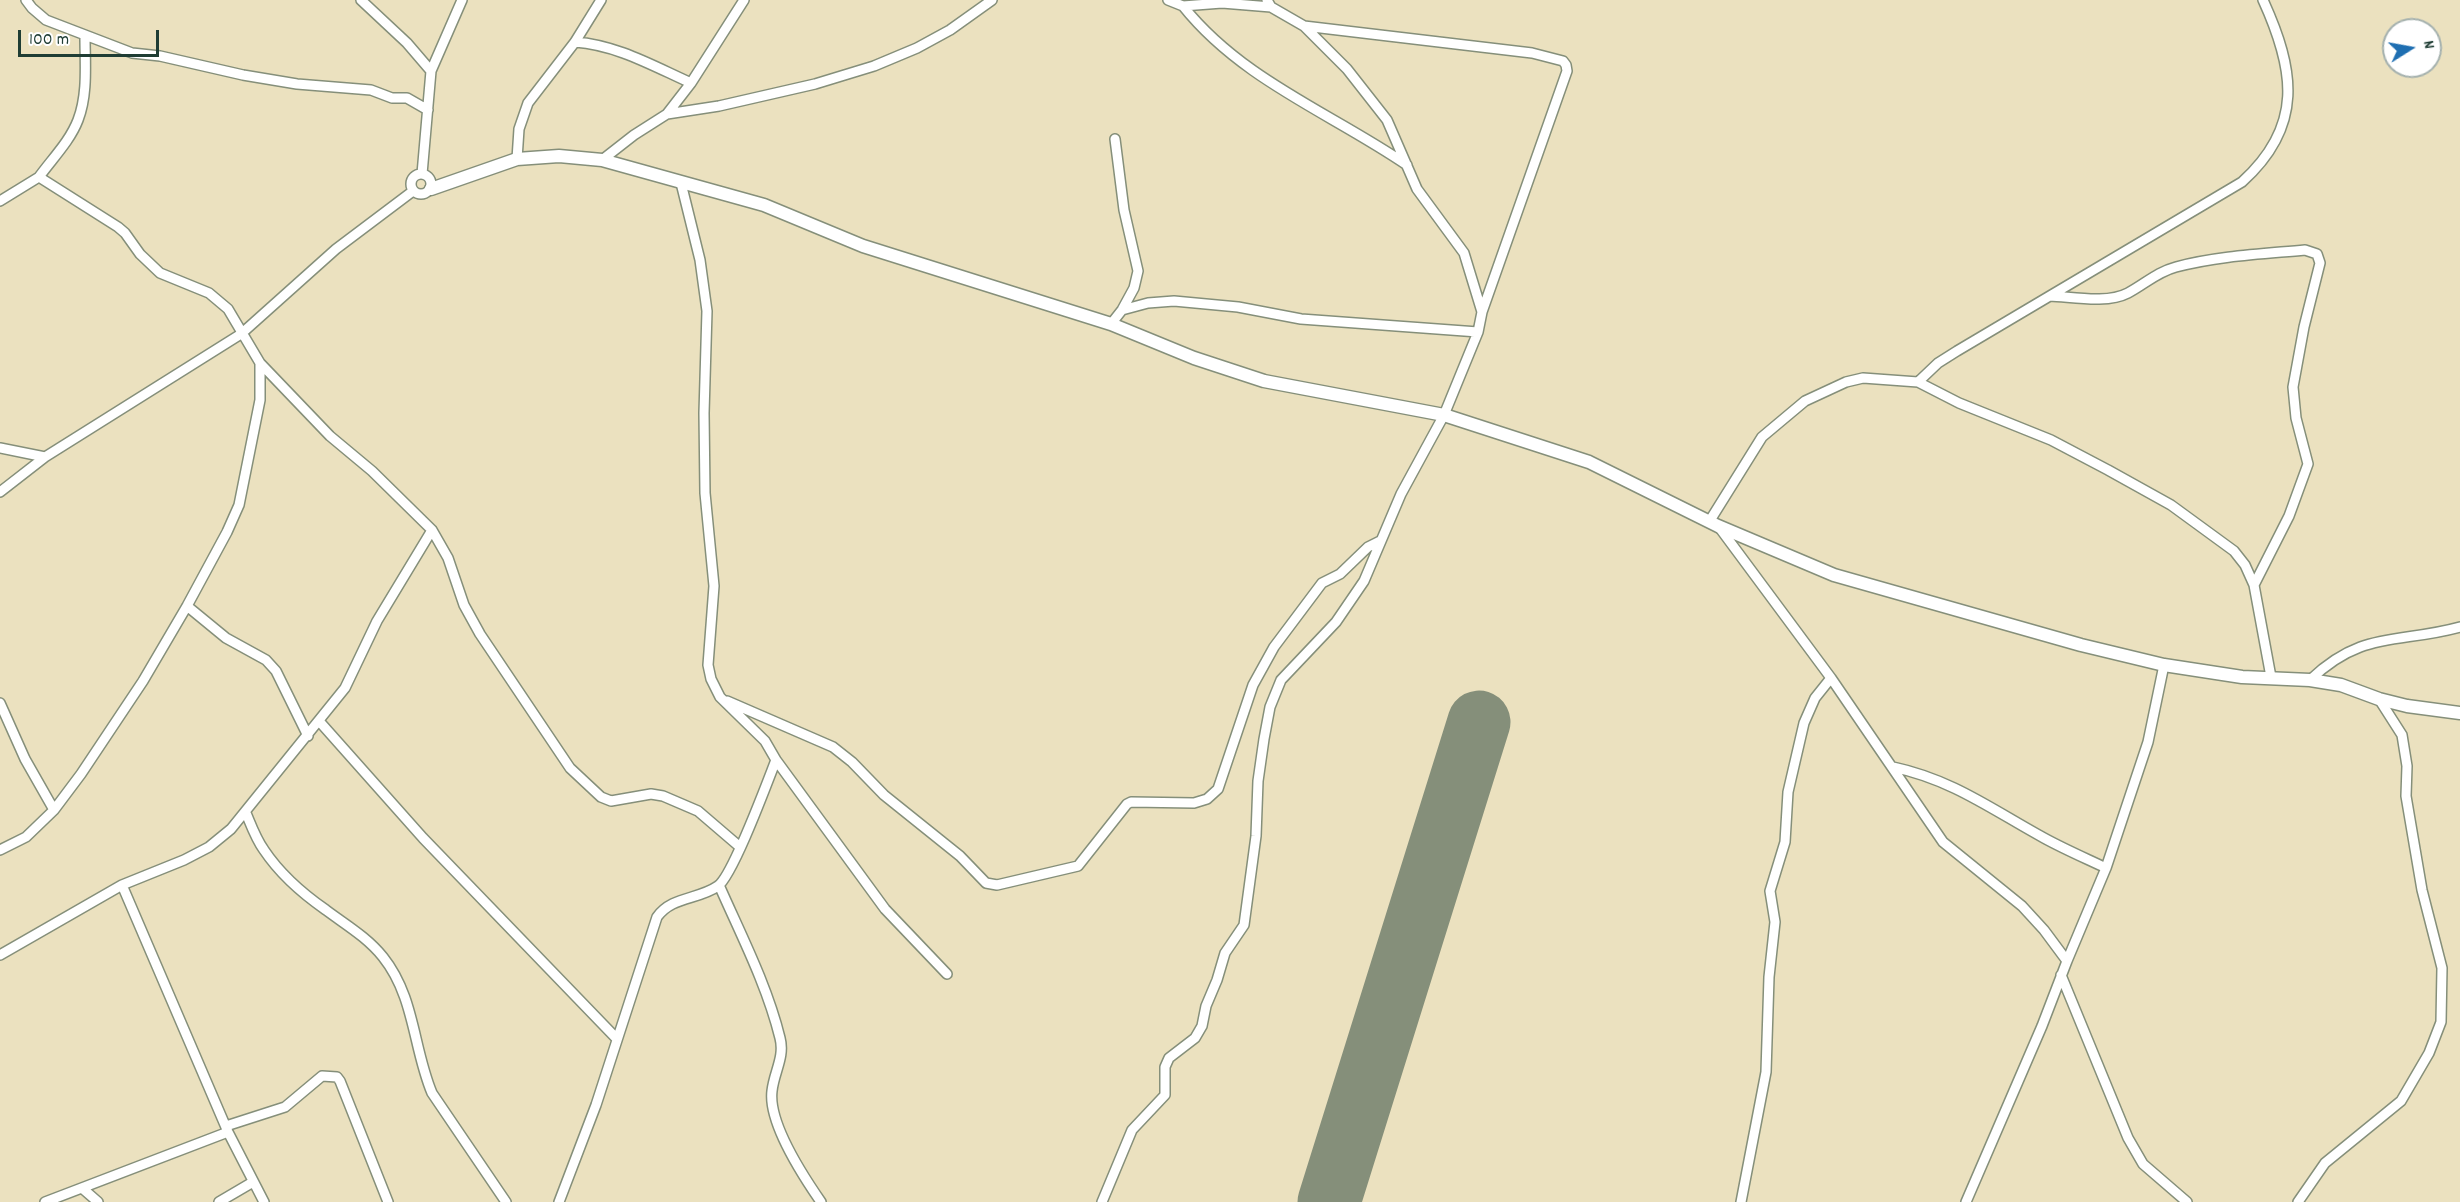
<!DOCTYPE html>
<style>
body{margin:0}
#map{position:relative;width:2460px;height:1202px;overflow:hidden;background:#ebe1bf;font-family:Dekko,sans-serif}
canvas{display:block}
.north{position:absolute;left:2382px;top:18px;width:60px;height:60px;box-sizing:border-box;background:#fff;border:2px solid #a5b1ae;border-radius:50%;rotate:79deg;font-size:16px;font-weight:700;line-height:24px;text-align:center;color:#1f3d34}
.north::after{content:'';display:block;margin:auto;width:21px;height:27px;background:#1f6fb2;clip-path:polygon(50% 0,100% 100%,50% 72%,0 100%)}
.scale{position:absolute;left:18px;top:30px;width:141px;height:27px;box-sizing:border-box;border:3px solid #1f3d34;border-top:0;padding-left:8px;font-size:18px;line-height:21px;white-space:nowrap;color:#1f3d34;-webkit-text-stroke:4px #fff;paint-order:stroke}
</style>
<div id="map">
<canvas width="2460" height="1202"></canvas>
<div class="north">N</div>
<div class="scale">100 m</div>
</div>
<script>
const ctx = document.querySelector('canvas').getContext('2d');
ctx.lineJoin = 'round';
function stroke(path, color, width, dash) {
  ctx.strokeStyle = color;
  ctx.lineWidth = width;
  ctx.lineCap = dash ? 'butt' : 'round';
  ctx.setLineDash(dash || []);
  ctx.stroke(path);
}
const runway = new Path2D(`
 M1329,1202L1479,722`);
const minor = new Path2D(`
 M26,0L32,8L46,20L132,53L160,56L243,75L297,84L371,90L392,98H407L428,110
 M361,0L407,43L431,71
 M1168,0L1183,6L1222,3L1271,7
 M1267,0L1271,7L1304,26L1347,69L1387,120L1417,189L1464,253L1482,312
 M2263,0C2295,70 2304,126 2242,182L1957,351L1938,363L1918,382L1959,403L2051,440L2108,470L2171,505L2234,551L2245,565L2254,585L2271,677
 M1183,6C1242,80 1331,113 1407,165
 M575,42C617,45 653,66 691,83
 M667,114L691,83L744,0
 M517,159L519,129L528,103L575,42L601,0
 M602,160L634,135L667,114L719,106L815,84L874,66L917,48L950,30L992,0
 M411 184a10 10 0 1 1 20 0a10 10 0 1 1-20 0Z
 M422,174L431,71L462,0
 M0,201L39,177
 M2050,296C2073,297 2107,304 2128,293C2145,284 2157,272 2176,267C2218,256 2262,254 2305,250L2317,254L2320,263L2304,327L2293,387L2296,418L2308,464L2289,516L2254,585
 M1122,310L1148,303L1174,301L1238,307L1301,319L1478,332
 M1111,324L1122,310L1134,288L1138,271L1124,210L1115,139
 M260,363L330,436L372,471L432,530L448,558L464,605L480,634L570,768L601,797L611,801L651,794L663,796L698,811L740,847
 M0,448L45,457
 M0,492L45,457L241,334L336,249L413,191
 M1709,522L1762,437L1805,401L1846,382L1863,378L1918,382
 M1719,527L1831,678L1943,842L2022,906L2044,930L2067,961
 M187,606L226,638L266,660L276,671L308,736
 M2310,680C2362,630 2398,644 2460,627
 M727,701L833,747L852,762L884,795L960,856L986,883L997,885L1078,866L1127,804L1131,802L1194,803L1207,799L1218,789L1253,685L1274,647L1322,583L1340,574L1368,547L1380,541
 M0,703L25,759L54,810
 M319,721L423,838L617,1039
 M776,760L885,909L947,974
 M1893,767C1953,780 1991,809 2044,838C2064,849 2085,858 2106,868
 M246,813C251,825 256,839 264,850C280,874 303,894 326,910C346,925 367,937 383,957C415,997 413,1048 432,1093L506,1202
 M0,850L26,837L54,810L81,774L143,681L187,606L227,532L239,505L260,400V363L228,309L209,293L160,273L140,254L125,233L118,227L39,177C52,159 70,141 78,120C88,94 85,64 85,37
 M122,885L228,1132L264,1202
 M719,885C741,935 767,985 780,1038C785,1057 774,1072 772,1091C768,1123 803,1176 821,1202
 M0,955L122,885L184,860L209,847L231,829L345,688L377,621L432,530
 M2061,975L2128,1138L2143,1164L2187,1202
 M226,1126L285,1107L322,1076L337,1077L340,1081L388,1202
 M82,1188L98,1202
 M45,1202L228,1132
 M219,1202L253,1182
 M559,1202L596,1105L657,917C672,896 698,900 718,886C733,875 767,783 776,760L765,741L720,697L711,679L708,665L714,586L705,493L704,413L707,311L700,260L681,183
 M1102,1202L1132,1130L1165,1095V1067L1169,1058L1195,1038L1202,1026L1206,1006L1217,980L1225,953L1244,925L1256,836L1258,781L1264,739L1270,707L1281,680L1336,622L1364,581L1401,494L1444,415L1478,332L1482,312L1567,71L1566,65L1563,61L1532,53L1304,26
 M1741,1202L1766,1072L1769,977L1775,922L1770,891L1785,842L1788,792L1804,723L1815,698L1831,678
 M1966,1202L2042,1026L2067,961L2106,868L2148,742L2164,665
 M2298,1202L2325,1163L2401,1101L2429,1053L2441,1022L2442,968L2422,890L2406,796L2407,766L2402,735L2379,699`);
const tertiary = new Path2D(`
 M431,189L517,159L559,156L602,160L764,205L863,246L1111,324L1194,358L1264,381L1444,415L1589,462L1718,526L1834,575L2081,645L2164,665L2242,677L2310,680L2341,685L2379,699L2407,706L2460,713`);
stroke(runway, '#858f7a', 63);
stroke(minor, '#858f7a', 12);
stroke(tertiary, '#858f7a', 15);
stroke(minor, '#fff', 9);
stroke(tertiary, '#fff', 12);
</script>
